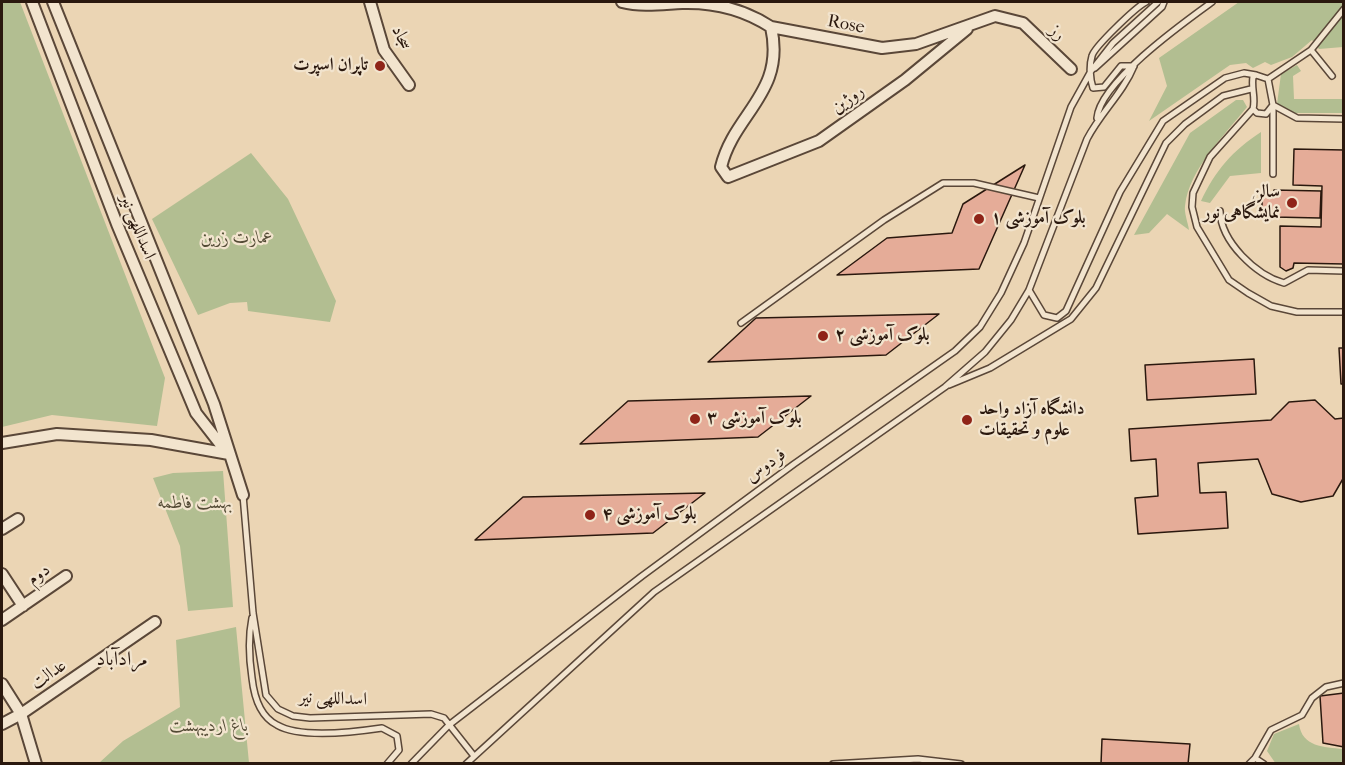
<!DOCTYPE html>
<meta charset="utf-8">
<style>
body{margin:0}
#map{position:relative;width:1345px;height:765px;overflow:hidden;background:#ebd5b4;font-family:"IM FELL French Canon",serif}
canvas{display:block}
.frame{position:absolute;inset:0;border:3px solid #2a180e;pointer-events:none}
</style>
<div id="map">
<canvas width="1345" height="765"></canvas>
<div class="frame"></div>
</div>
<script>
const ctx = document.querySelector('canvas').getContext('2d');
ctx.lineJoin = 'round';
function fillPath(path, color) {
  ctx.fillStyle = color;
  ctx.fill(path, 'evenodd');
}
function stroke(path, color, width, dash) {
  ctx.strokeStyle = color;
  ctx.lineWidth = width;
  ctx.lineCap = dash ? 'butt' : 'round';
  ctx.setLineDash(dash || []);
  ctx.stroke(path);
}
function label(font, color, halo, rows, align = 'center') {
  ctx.font = font + ' "IM FELL French Canon",Amiri,serif';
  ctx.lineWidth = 4.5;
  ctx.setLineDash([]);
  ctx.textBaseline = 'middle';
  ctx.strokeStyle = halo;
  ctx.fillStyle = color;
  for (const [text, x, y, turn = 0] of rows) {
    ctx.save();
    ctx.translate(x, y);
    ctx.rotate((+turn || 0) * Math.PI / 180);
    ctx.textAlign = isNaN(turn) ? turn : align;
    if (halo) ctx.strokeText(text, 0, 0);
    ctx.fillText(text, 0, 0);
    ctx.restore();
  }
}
const green = new Path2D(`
 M2,2H20L165,378L157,426L52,415L2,427Z
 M1239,2H1343V47L1319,49L1312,40L1292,57L1271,65L1265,62L1253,68L1246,63L1230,65L1149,121L1167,86L1159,58Z
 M1297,65L1301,71L1293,76L1294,99H1343V113H1295L1277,104L1281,74Z
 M1236,100H1243L1247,107C1225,135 1189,169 1185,206C1184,213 1188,223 1189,230L1167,214L1149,233L1134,235L1190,133Z
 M1261,132V173L1230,176L1210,203L1201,201C1215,171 1233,150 1261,132Z
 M251,153L288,199L336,301L330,322L248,311L247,302L230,303L198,315L152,219Z
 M223,471L233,607L188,611L180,546L153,478L173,473Z
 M236,627L249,763H99L123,741L180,707L176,640Z
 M1299,724C1302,747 1324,747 1343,749V763L1276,764L1267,751L1274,734Z`);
const building = new Path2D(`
 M1294,149L1344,150V264L1294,263L1293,268L1286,271L1280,267V226L1321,227L1322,186L1293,185Z
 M1025,165L979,269L837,275L887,238L952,233L963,204Z
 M1274,190L1321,191L1320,218L1274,217V212H1262V194L1274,195Z
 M939,314L886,355L708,362L756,318Z
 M1339,348H1344V384H1341Z
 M1254,359L1256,394L1147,400L1145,365Z
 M811,396L758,437L580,444L628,401Z
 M1315,400L1335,419L1344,418V477L1333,496L1301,502L1272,494L1258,459L1198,463L1200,493L1226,492L1228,528L1138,534L1135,498L1158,496L1156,459L1131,461L1129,429L1271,420L1289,402Z
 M705,493L653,533L475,540L523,497Z
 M1344,693V747L1323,743L1320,696Z
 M1102,739L1190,744L1188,764H1101Z`);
const lane = new Path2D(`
 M1311,50L1332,76
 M1134,66H1121L1104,87L1093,88C1090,79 1089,66 1092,56C1094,47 1136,7 1146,2
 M1095,68L1162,7L1164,2
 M1256,75L1268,79L1273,105L1266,114L1257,113L1253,109C1256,98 1251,89 1253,77Z
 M1268,79L1311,50L1344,9
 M1253,109L1210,157L1193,193L1192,207L1197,227L1229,280L1248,293L1271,306L1297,312H1344
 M1097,118C1100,82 1183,23 1212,2
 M1273,174V105L1297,118L1344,119
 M1220,211C1221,242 1256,275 1284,283L1308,270L1344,271
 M1029,290L1044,315L1057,318L1066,311L1120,192L1163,121L1225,78L1244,73L1256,75
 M741,323L884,220L943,183H974L1039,198
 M949,385L990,368L1071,319L1096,288L1166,143L1185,124L1223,96L1251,89
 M243,495L253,613L266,695L278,709L293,716L310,718L431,714L444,718L474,756
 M252,618C248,638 249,658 252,678C254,696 259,716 277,725C301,739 355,732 382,728L397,736L399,750L387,764
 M1255,758L1271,730L1302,715L1312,698L1326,687L1344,683
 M411,764L449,725L642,576L794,464L955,351L980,327L1001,293L1024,243L1071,107L1091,71L1113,43L1158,2
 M466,764L654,592L945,387L985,352L1011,320L1029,290L1087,139C1101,112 1123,93 1134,66
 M833,764L918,759L961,764
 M1249,764L1255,758L1264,764`);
const street = new Path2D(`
 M32,2L117,224L196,413L224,449
 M53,2L214,404L243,495
 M370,2L384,50L409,85
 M622,2C642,7 662,4 682,3C714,2 745,10 771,27L882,48L916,44L995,16L1023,23L1071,69
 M771,27C786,93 734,113 721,167L728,177L819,141L905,80L967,29
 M2,443L57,434L151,440L229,454
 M2,529L18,519
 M2,574L23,606
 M2,620L66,576
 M2,684L21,714L155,622
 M2,724L21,714L36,764`);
const markers = [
 [380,66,6,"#8f2418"],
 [1292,203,6,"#8f2418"],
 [979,219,6,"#8f2418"],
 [823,336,6,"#8f2418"],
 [695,419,6,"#8f2418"],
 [967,420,6,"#8f2418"],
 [590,515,6,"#8f2418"]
];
const streetNames = [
 ["Rose",846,25,11],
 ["رز",1057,33,44],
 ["سجاد",401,38,65],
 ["روژین",848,100,-36],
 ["اسداللهی نیر",137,227,68],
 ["فردوس",766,466,-36],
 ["دوم",39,575,-35],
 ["عدالت",49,675,-34],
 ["اسداللهی نیر",333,699,2]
];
const poiNames = [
 ["تاپران اسپرت",368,66,"right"],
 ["سالن",1280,193,"right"],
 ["نمایشگاهی نور",1280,214,"right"],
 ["بلوک آموزشی ۱",991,219],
 ["بلوک آموزشی ۲",835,336],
 ["دانشگاه آزاد واحد",979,410],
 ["علوم و تحقیقات",979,431],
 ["بلوک آموزشی ۳",707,419],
 ["بلوک آموزشی ۴",602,515]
];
const parkNames = [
 ["عمارت زرین",237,239],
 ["بهشت فاطمه",195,504],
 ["باغ اردیبهشت",209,727]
];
const neighbourhoodNames = [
 ["مرادآباد",122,660]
];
fillPath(green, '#b2be91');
fillPath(building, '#e5ac98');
stroke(building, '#2a180e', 1.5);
stroke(lane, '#5a4738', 8);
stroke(street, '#5a4738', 14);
stroke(lane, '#f2e4ce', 5);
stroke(street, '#f2e4ce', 10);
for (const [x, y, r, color] of markers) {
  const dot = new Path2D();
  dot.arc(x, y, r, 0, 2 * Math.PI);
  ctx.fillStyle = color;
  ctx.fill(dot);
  stroke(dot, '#f2e4ce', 2);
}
label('18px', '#2a180e', '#f2e4ce', streetNames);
label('bold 18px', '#2a180e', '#f2e4ce', poiNames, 'left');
label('italic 18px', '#534a35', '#f2e4ce', parkNames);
label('20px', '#2a180e', '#f2e4ce', neighbourhoodNames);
</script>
